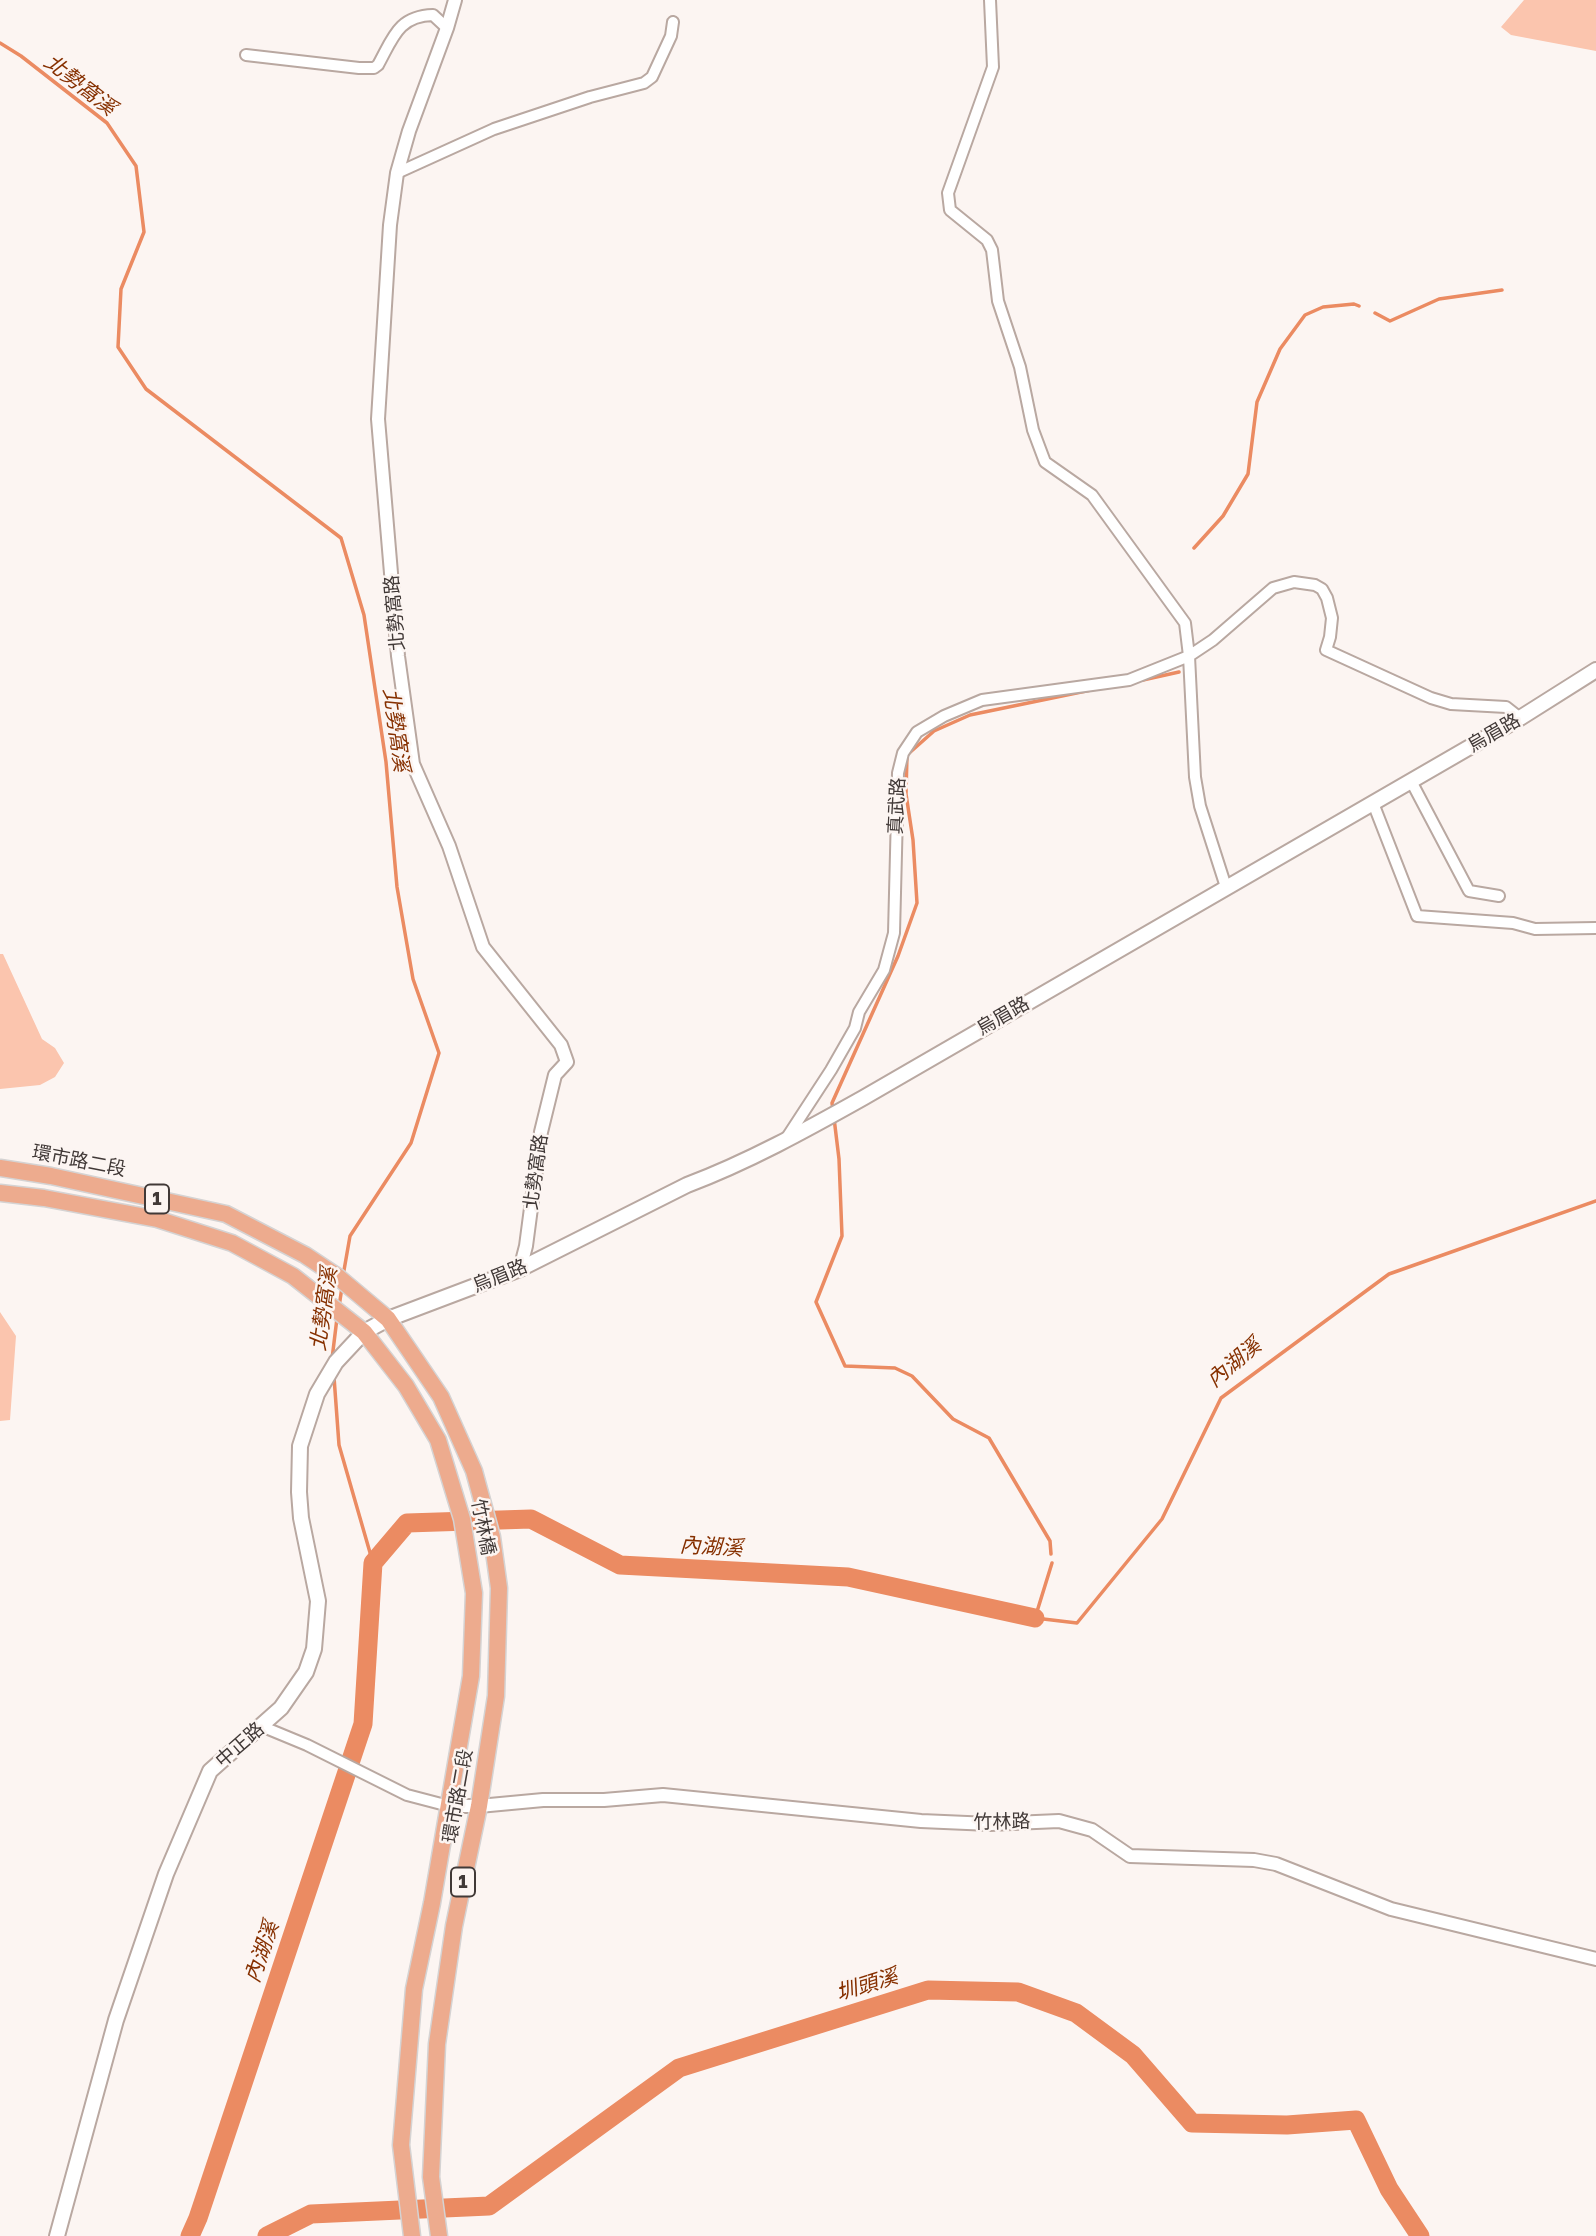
<!DOCTYPE html>
<meta charset="utf-8">
<style>
body{margin:0}
canvas{display:block;background:#fcf5f2}
</style>
<canvas width="1596" height="2236"></canvas>
<script>
const ctx = document.querySelector('canvas').getContext('2d');
ctx.lineJoin = 'round';
function fillPath(path, color) {
  ctx.fillStyle = color;
  ctx.fill(path, 'evenodd');
}
function stroke(path, color, width, dash) {
  ctx.strokeStyle = color;
  ctx.lineWidth = width;
  ctx.lineCap = dash ? 'butt' : 'round';
  ctx.setLineDash(dash || []);
  ctx.stroke(path);
}
function label(font, color, halo, rows, align = 'center') {
  ctx.font = font + ' "Golos Text","Noto Sans TC",sans-serif';
  ctx.lineWidth = 5;
  ctx.setLineDash([]);
  ctx.textBaseline = 'middle';
  ctx.strokeStyle = halo;
  ctx.fillStyle = color;
  for (const [text, x, y, turn = 0] of rows) {
    ctx.save();
    ctx.translate(x, y);
    ctx.rotate((+turn || 0) * Math.PI / 180);
    ctx.textAlign = isNaN(turn) ? turn : align;
    if (halo) ctx.strokeText(text, 0, 0);
    ctx.fillText(text, 0, 0);
    ctx.restore();
  }
}
const green = new Path2D(`
 M1524,0H1596V51L1511,35L1501,27Z
 M0,954H3L42,1039L55,1048L64,1063L55,1077L40,1085L0,1089Z
 M0,1312L16,1336L10,1420L0,1421Z`);
const stream = new Path2D(`
 M0,43L21,56L107,123L136,166L144,232L121,289L118,347L146,389L341,538L364,615L386,762L397,887L413,979L439,1053L411,1143L350,1236L343,1276
 M1375,313L1390,321L1439,299L1502,290
 M1194,548L1223,516L1248,474L1257,402L1280,349L1305,315L1323,307L1354,304L1359,306
 M1143,680L1179,672
 M833,1110L832,1103L898,956L917,903L913,840L906,794L907,755L934,731L970,715L1091,690
 M834,1118L839,1159L842,1236L816,1302L845,1366L895,1368L912,1376L953,1419L989,1438L1050,1541L1051,1554
 M339,1307L342,1287
 M332,1359L337,1318
 M334,1377L339,1445L373,1563
 M1052,1563L1035,1618L1077,1623L1162,1519L1221,1398L1389,1274L1596,1201`);
const river = new Path2D(`
 M190,2236L198,2218L363,1724L373,1563L407,1523L531,1519L620,1565L848,1577L1035,1618
 M267,2236L311,2214L489,2206L679,2068L928,1990L1018,1992L1076,2013L1133,2055L1192,2123L1287,2125L1356,2120L1389,2189L1420,2236`);
const minor = new Path2D(`
 M990,0L993,67L948,193L950,210L987,240L992,250L998,301L1020,367L1033,430L1045,462L1092,495L1185,623L1189,656L1195,777L1200,806L1226,887
 M246,55L359,68H374L378,65C393,38 398,16 433,15L447,28
 M397,173L494,129L590,97L644,83L652,77L671,36L673,22
 M1411,781L1469,891L1499,896
 M1373,803L1417,916L1513,923L1535,929L1596,928
 M786,1139L831,1070L855,1028L859,1012L884,970L894,933L898,773L903,753L917,732L944,716L982,700L1129,680L1189,656L1213,640L1273,588L1294,582L1315,585L1322,589L1327,598L1332,618L1330,637L1326,650L1431,698L1451,704L1506,707L1520,718
 M261,1726L307,1745L407,1795L449,1806`);
const tertiary = new Path2D(`
 M455,0L447,28L409,131L397,173L390,225L378,419L398,656L413,764L449,846L483,947L561,1045L567,1062L555,1075L541,1132L526,1246L520,1269
 M449,1806H479L543,1800H604L663,1795L921,1821L990,1824L1059,1821L1092,1830L1130,1856L1254,1860L1276,1864L1391,1909L1596,1959`);
const secondary = new Path2D(`
 M57,2236L116,2020L166,1874L210,1771L281,1708L306,1672L314,1649L318,1601L301,1518L299,1492L300,1446L317,1394L336,1362L364,1332L388,1319L520,1269L687,1185C748,1162 806,1130 863,1098L1520,718L1596,670`);
const primary = new Path2D(`
 M0,1168L51,1176L226,1214L305,1255L338,1277L388,1319L441,1397L474,1471L492,1537L499,1588L496,1696L479,1806L454,1926L437,2044L431,2177L439,2236
 M0,1193L44,1198L157,1219L232,1243L293,1276L364,1332L406,1386L438,1440L462,1519L474,1593L471,1676L432,1903L414,1989L401,2145L412,2236`);
const shields = [
 [157,1199,24],
 [463,1882,24]
];
const shieldNames = [
 ["1",157,1199],
 ["1",463,1882]
];
const streetNames = [
 ["北勢窩路",395,613,-95],
 ["烏眉路",1494,733,-30],
 ["真武路",897,806,-87],
 ["烏眉路",1003,1016,-30],
 ["環市路二段",79,1161,11],
 ["北勢窩路",536,1172,-82],
 ["烏眉路",500,1276,-22],
 ["竹林橋",483,1527,79],
 ["中正路",240,1745,-41],
 ["環市路二段",458,1796,-80],
 ["竹林路",1002,1822,-1]
];
const waterNames = [
 ["北勢窩溪",80,85,38],
 ["北勢窩溪",396,730,82],
 ["北勢窩溪",324,1309,-82],
 ["內湖溪",1234,1363,-40],
 ["內湖溪",711,1547,3],
 ["內湖溪",262,1952,-71],
 ["圳頭溪",867,1985,-17]
];
fillPath(green, '#fbc5ae');
stroke(stream, '#eb8b62', 3.5);
stroke(river, '#eb8b62', 19);
stroke(minor, '#b9a8a1', 14);
stroke(tertiary, '#b9a8a1', 16);
stroke(secondary, '#b9a8a1', 18);
stroke(primary, '#d5d3d3', 19);
stroke(minor, '#fff', 10);
stroke(tertiary, '#fff', 12);
stroke(secondary, '#fff', 14);
stroke(primary, '#edab8e', 16);
for (const [x, y, w] of shields) {
  const box = new Path2D();
  box.roundRect(x - w / 2, y - 14.5, w, 29, 5);
  ctx.fillStyle = '#fcf5f2';
  ctx.fill(box);
  stroke(box, '#413937', 2);
}
label('bold 18px', '#413937', null, shieldNames);
label('19px', '#413937', '#fcf5f2', streetNames);
label('italic 21px', '#863000', '#fcf5f2', waterNames);
</script>
